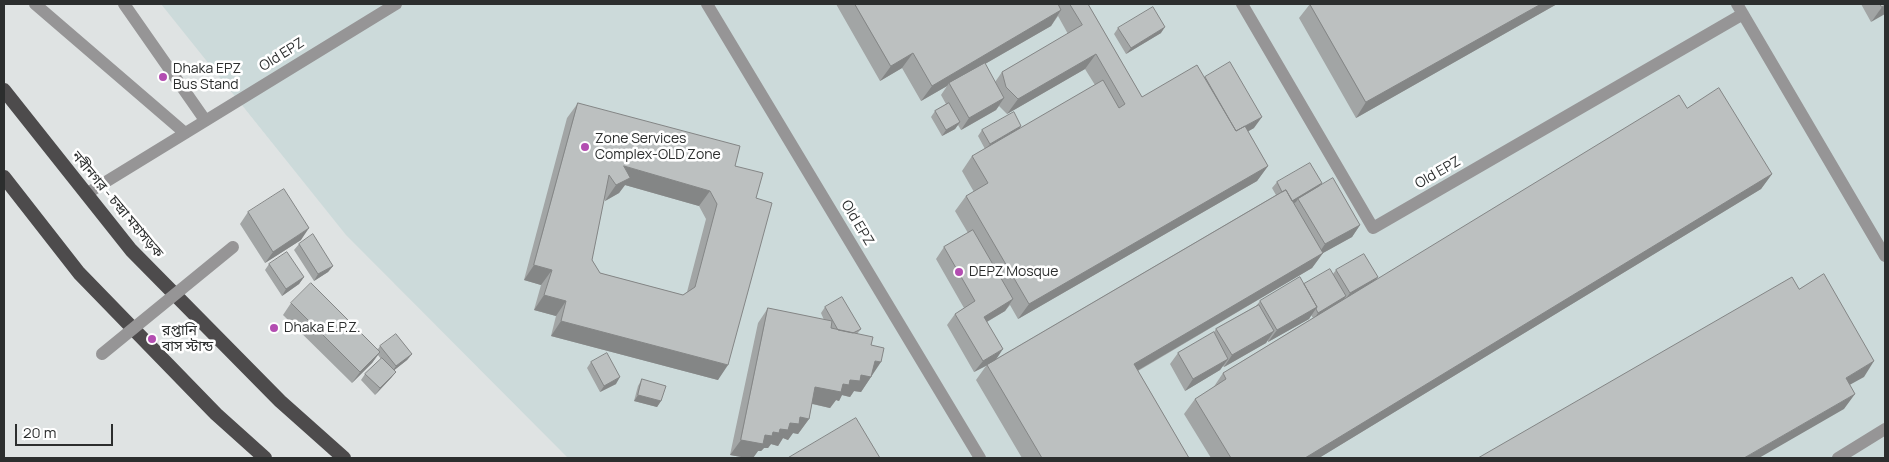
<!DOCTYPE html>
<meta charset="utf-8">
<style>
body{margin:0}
#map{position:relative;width:1889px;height:462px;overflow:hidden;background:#dfe3e3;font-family:Manrope,sans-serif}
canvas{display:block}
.frame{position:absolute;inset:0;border:5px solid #2c2e2e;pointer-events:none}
.scale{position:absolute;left:15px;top:424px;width:98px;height:22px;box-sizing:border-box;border:2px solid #2c2e2e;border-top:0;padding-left:6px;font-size:15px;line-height:18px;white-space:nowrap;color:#2c2e2e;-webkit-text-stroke:4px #fff;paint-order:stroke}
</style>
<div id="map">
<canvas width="1889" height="462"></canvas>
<div class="frame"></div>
<div class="scale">20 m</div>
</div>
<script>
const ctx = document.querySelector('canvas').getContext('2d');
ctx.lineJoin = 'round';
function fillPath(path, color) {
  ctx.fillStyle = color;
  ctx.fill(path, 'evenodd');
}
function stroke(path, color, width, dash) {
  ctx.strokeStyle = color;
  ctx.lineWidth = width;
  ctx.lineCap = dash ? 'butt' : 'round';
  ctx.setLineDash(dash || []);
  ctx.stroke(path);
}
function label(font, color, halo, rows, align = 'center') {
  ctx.font = font + ' Manrope,"Noto Sans Bengali",sans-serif';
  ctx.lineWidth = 5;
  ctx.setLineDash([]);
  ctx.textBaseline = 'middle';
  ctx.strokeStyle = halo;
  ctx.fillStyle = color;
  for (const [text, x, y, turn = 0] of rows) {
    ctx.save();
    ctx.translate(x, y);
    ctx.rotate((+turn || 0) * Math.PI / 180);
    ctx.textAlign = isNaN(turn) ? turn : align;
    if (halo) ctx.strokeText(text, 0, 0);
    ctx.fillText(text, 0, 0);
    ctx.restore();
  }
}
const built = new Path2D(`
 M161,4H1885V458H568L346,235Z`);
const service = new Path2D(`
 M35,4L185,133
 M707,4L980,458
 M1242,4L1373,228L1743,14
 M1737,4L1885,256
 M86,194L396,4
 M1838,458L1885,429`);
const minor = new Path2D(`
 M124,4L205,120`);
const trunk = new Path2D(`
 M4,90L131,250L280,401L344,458
 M4,177L79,273L216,414L265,458`);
const pedestrianBridge = new Path2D(`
 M102,354L233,247`);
const wall = new Path2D(`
 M836,4H1088L1142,97L1205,77L1254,128L1248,131L1268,166L1257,181L1018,319L1010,305L1005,311L987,322L995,360L1276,195L1272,188L1277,182L1320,186L1360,225L1352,237L1323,253L1312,268L1138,371L1189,458H1022L976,380L986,366L974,372L947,325L955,314L964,308L936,259L944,247L968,233L955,211L966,196L974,192L962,171L972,156L985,149L978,136L982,130L1020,129L1095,85L1085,69L1007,114L999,106L996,110L961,130L958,125L955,129L942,136L931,117L935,111L946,104L941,95L947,86L921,101L902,68L880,81ZM1058,16L1068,34L1002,72L995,82L985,64L1051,26Z
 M1310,4H1557L1356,118L1299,18Z
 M1861,4H1885L1871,22Z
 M1118,28L1161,33L1126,54L1114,34Z
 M578,103L735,166L756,198L718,380L551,336L556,316L534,310L541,285L524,280L567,118ZM625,185L699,206L706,219L687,292L683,295L600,273L592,260L604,199L605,201L619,193Z
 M1687,108L1772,174L1761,189L1319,458H1211L1184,414L1195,399L1213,388L1223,373L1313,318L1311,315L1309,319L1268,342V340L1266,343L1224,367L1223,366L1220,370L1185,391L1170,364L1178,353L1214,332L1216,329L1256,306L1260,301L1333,274L1336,270L1376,280Z
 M248,212L301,240L265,263L240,224Z
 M299,244L333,266L328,272L314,281L294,250Z
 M269,264L304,277L299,284L282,296L265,270Z
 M291,303L378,349L380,346L412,354L407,360L394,370L396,372L391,378L375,395L361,380L365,374L381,359L378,355L372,363L352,383L283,315Z
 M825,307L861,329L857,334L871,345V377L861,392L854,391L850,397L842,395L839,401L836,400L830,408L812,404L809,419L798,434L793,433L788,440L783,438L778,446L771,444L768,448H764L761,451H758L753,458H747L730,455L758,323L768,308L824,320L821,313Z
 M591,362L616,384L600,392L587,368Z
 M642,379L661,401L657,407L634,401L638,386Z`);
const shadedWall = new Path2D(`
 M1541,4H1557L1356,118L1366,102Z
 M1885,5V14L1871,22L1882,7Z
 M1061,10L1051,26L950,84L949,83L947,86L921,101L932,86Z
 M1165,27L1161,33L1126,54L1131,48Z
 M913,53L902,68L880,81L891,66Z
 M1096,54L1085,69L1007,114L1018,99Z
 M1004,98L996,110L961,130L969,118Z
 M1262,117L1254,128L1228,143L1236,131Z
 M960,122L955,129L942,136L946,130Z
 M1021,126L1017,132L985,150L990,144Z
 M624,166L710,191L699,206L625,185L619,193L605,201L616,185Z
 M1268,166L1257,181L1018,319L1029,304Z
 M1772,174L1761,189L1319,458H1305Z
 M1322,183L1317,189L1298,199L1296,202L1284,209L1289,202Z
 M1360,225L1352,237L1323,253L1312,268L1123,379L1134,364L1317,256L1325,244Z
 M309,228L301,240L265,263L273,252Z
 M534,265L552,270L541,285L524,280Z
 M333,266L328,272L314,281L318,274Z
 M304,277L299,284L282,296L286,289Z
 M1378,277L1373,283L1345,300L1350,293Z
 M544,295L566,301L556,316L534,310Z
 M1346,296L1342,303L1314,319L1318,313Z
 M1013,299L1005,311L976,328L984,317Z
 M1317,307L1309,319L1268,342L1277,330Z
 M561,321L728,365L718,380L551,336Z
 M1274,331L1266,343L1224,367L1232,355Z
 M1003,349L995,361L974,372L983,361Z
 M380,352L372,363L352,383L360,372Z
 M412,354L407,360L392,372L396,366Z
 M1228,359L1220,370L1185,391L1193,379Z
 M875,361L881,362L861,392L854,391L850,397L842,395L839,401L836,400L830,408L805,402L815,387L843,384L850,380L861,375Z
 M1874,361L1864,377L1835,393L1846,378Z
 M396,372L391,378L375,395L380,388Z
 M620,377L616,384L600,392L604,386Z
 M1855,394L1844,409L1759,458H1744Z
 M638,395L661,401L657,407L634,401Z
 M800,417L809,419L798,434L793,433L788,440L783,438L778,446L771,444L768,448H764L761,451H758L753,458H747L730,455L741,440L765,435L773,432Z`);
const building = new Path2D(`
 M855,4H1058L1061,10L932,86L913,53L891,66Z
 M1070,4H1088L1142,97L1197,65L1236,131L1245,126L1268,166L1029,304L966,196L988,183L972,156L1103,80L1119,108L1125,104L1096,54L1018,99L1006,87L1002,72L1082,25Z
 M1310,4H1541L1366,102Z
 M1880,4H1885V5L1882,7Z
 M1153,7L1165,27L1131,48L1118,28Z
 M1230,62L1262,117L1236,131L1205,77Z
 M985,63L1004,98L969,118L949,83Z
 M1719,88L1772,174L1305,458H1231L1195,399L1226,379L1223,373L1679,95L1687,108Z
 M578,103L740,146L735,166L763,173L756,198L772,203L728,365L561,321L566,301L544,295L552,270L534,265ZM624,166L710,191L717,204L695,287L683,295L600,273L592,260L609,175L616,185L630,178Z
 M949,103L960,122L946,130L935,111Z
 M1014,112L1021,126L990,144L982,130Z
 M1310,163L1322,183L1292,201L1286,190L1282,192L1277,182Z
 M1333,178L1360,225L1325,244L1298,199Z
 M284,189L309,228L273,252L248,212Z
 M1286,190L1323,253L1134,364L1189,458H1042L987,365Z
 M973,230L1013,299L984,317L1003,349L983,361L955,314L975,301L944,247Z
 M313,234L333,266L318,274L299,244Z
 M287,252L304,277L286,289L269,264Z
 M1364,254L1378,277L1350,293L1336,270Z
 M1330,269L1346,296L1318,313L1316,309L1317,307L1304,284Z
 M1824,274L1874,361L1846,378L1855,394L1744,458H1478L1792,277L1799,289Z
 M1300,277L1317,307L1277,330L1260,301Z
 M311,283L380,352L360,372L291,303Z
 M842,297L861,329L853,333L838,330L825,307Z
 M1259,305L1274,331L1232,355L1216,329Z
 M768,308L832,321L831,328L873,337L871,345L884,348L881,362L875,361L871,377L861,375L860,381L850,380L849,385L843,384L841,392L815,387L809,419L800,417L799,424L790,423L788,430L780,429L779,433L773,432L772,436L765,435L763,444L741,440Z
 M1214,332L1228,359L1193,379L1178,353Z
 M396,334L412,354L396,366L380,346Z
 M607,353L620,377L604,386L591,362Z
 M382,358L396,372L380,388L365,374Z
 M642,379L666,386L661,401L638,395Z
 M856,418L880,458H788Z`);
const markers = [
 [163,77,5,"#b34db1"],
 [585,147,5,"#b34db1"],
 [959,272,5,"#b34db1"],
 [274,328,5,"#b34db1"],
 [152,339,5,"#b34db1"]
];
const streetNames = [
 ["Old EPZ",282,55,-32],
 ["Old EPZ",1438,173,-30],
 ["নবীনগর - চন্দ্রা মহাসড়ক",117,205,50],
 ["Old EPZ",857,223,59]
];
const poiNames = [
 ["Dhaka EPZ",173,69],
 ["Bus Stand",173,85],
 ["Zone Services",595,139],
 ["Complex-OLD Zone",595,155],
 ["DEPZ Mosque",969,272],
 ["Dhaka E.P.Z.",284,328],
 ["রপ্তানি",162,331],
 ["বাস স্টান্ড",162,347]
];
fillPath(built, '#ccdada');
stroke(service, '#969596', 12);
stroke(minor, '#969596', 12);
stroke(trunk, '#4d4b4c', 14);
stroke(pedestrianBridge, '#969596', 12);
fillPath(wall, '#a2a5a5');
fillPath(shadedWall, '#848686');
fillPath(building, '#bcc0c0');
stroke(building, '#848686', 1);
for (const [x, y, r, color] of markers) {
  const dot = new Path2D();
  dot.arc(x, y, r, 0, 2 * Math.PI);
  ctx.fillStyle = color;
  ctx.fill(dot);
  stroke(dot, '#fff', 2);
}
label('14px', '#2c2e2e', '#fff', streetNames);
label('14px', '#2c2e2e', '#fff', poiNames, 'left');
</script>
